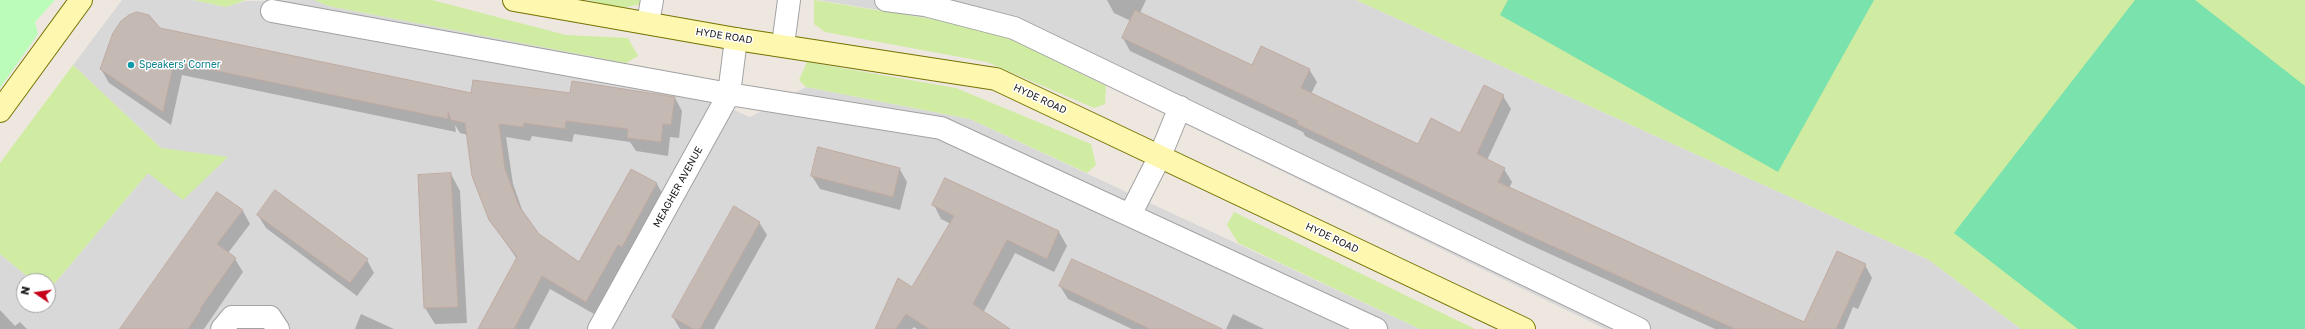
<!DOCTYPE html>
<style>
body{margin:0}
#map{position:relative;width:2305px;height:329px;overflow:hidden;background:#eee7e0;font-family:"Golos Text",sans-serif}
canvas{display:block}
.north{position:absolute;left:16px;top:273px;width:40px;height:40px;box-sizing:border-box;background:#fff;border:1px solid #a4a4a4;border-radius:50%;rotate:283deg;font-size:11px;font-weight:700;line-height:16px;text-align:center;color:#1b1b1b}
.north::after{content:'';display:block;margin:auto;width:14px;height:18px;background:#c60018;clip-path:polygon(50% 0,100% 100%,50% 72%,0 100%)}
</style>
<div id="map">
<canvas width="2305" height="329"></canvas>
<div class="north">N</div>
</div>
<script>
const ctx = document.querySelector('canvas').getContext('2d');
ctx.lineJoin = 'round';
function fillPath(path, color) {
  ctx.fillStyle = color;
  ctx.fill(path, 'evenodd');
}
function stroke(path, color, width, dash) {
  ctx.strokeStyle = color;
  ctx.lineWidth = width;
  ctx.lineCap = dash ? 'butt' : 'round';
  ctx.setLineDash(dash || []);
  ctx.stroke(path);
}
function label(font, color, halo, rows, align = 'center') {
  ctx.font = font + ' "Golos Text",sans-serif';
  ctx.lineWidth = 3;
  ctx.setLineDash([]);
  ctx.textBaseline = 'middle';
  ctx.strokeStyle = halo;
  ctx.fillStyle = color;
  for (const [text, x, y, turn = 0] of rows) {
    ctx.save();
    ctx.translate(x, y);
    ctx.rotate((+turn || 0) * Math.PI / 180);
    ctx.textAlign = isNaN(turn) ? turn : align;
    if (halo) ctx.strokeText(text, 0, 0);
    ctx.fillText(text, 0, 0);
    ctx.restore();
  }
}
const residential = new Path2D(`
 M122,0H193L225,7L245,1L314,0L328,6L626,63L750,117L806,87L970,119L1420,329H0V254L33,281H24V305H48V291L148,173L228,158L161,148L73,65Z
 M818,0H1356L1929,260L2021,329H1605L988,28Z`);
const grass = new Path2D(`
 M193,0H246L226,7Z
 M314,0H432L566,35L628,38L638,56L626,63L328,6Z
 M587,0H642V4L623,8Z
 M814,0L988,28L1106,86L1105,104L1094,108L987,62L825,32L814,24Z
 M1356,0H2305V329H2021L1929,260Z
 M807,62L956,88L1091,144L1096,165L1087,173L970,119L806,87L799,80Z
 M73,65L161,148L228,157L183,200L148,173L48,291V281H33L0,254V163Z
 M1234,212L1475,329H1420L1238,243L1227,225Z`);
const park = new Path2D(`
 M0,0H55L35,22L38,34L0,88Z`);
const pitch = new Path2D(`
 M1508,0H1874L1778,172L1500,15Z
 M2135,0H2195L2305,86V329H2078L1954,233Z`);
const shadow = new Path2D(`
 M1107,0H1146L1140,13L1253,66L1309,69L1317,82L1311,94L1419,145L1461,134L1503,96L1511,109L1487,160L1504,169L1512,182L1509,188L1804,324L1865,265L1872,278L1858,309L1853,307L1844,329H1715L1526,243L1305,136L1303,132L1130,51L1123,38L1131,21L1114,13Z
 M160,29L472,94H571L675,98L682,111L679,138L670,137L668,156L636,151L630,142L574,134L572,142L532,136L530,141L506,137L513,184L524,215L539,235L579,264L632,170L657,184L665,198L630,260L625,258L594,314L550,289L529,329H479L517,259L490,220L468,135L460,133L455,125L456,132L182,75L171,125L109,83L101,69Z
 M899,168L907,182L900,210L820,189L812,176Z
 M451,174L460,191L467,323L435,324L425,308L419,176Z
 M946,179L1059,232L1067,246L1054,272L1015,253L983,313L1001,329H917L914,327L912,329H876L912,289L951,224L941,219L934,205Z
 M217,193L243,211L250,224L228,253L235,259L243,272L204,329H121Z
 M258,215L367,260L374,273L357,296L266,228Z
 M759,222L767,235L714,329H680L673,317Z
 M1060,286L1192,329H1132L1068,299Z
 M0,310L15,326L20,322L27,329H0Z
 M361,314L394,329H355Z
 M1233,314L1264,329H1226Z`);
const building = new Path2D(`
 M1135,10L1252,65L1261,46L1310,69L1301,88L1418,144L1431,118L1460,133L1484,85L1504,95L1477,154L1505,168L1498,182L1804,322L1837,251L1866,264L1836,329H1735L1517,230L1297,124L1298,121L1122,38Z
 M137,12L149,15L160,28L471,93L473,80L570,93L572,81L675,97L671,125L663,124L661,142L627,138L628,129L566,121L565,129L524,123L523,127L499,124L505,169L519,206L539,234L579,262L631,169L657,183L622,247L618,245L586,302L542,276L514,329H478L517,257L489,220L472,176L465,123L451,120L448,111V119L174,62L163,112L100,69L113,33L121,21L129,15Z
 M818,147L900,168L893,197L811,176Z
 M451,173L458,307L424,308L418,175Z
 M945,178L1059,231L1047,259L1007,240L973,304L1010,329H929L906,314L896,329H875L898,278L912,287L954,216L932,205Z
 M275,190L368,259L350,283L257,215Z
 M217,192L243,210L217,244L236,258L200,309L201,310L188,329H120Z
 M734,206L760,222L700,329H693L672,317Z
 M1072,259L1149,294L1222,329H1150L1059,286Z`);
const street = new Path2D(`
 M886,0L925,5L1014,28L1639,329
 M272,11L729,94L941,128L1376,329
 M648,23L652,0
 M783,45L789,0
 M1130,215L1160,156L1180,107
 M222,329L232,317H270L278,329
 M599,329L729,94L736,39`);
const secondary = new Path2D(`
 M514,0L736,39L996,79L1524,329
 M0,111L81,0`);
const markers = [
 [131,65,4,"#0f9aa8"]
];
const streetNames = [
 ["HYDE ROAD",724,36,9],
 ["HYDE ROAD",1040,99,25],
 ["MEAGHER AVENUE",678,187,-61],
 ["HYDE ROAD",1332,238,25]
];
const cultureNames = [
 ["Speakers' Corner",139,65]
];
fillPath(residential, '#d9d8d8');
fillPath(grass, '#cfeca2');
fillPath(park, '#bbfcb9');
fillPath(pitch, '#79e2ad');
fillPath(shadow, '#0003');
fillPath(building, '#c5b9b3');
stroke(building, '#c0aba2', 1);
stroke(street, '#a2a2a2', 24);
stroke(secondary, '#747300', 24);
stroke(street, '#fff', 22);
stroke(secondary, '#fdf7af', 22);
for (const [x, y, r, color] of markers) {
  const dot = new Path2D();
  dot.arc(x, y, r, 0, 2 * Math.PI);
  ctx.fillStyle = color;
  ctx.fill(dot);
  stroke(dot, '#fff', 1.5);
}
label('10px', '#1b1b1b', '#fff', streetNames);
label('10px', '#0d838f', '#fff', cultureNames, 'left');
</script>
